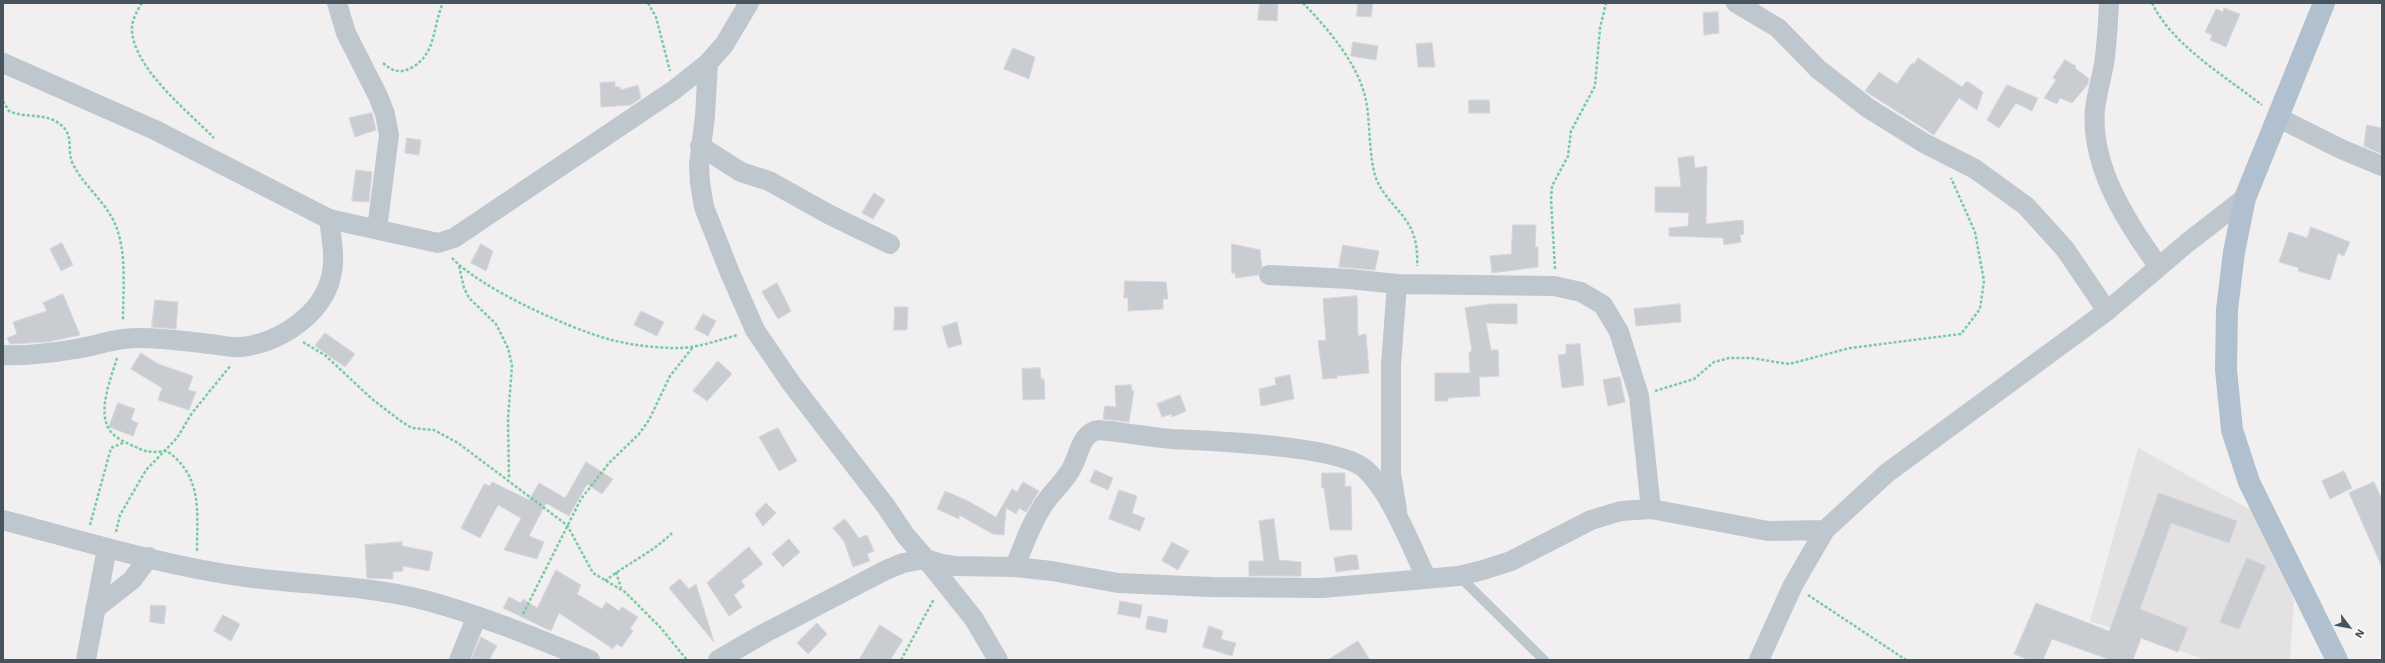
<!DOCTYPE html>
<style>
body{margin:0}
#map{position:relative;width:2385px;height:663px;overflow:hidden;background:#f2eff0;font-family:"Work Sans",sans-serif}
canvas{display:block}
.frame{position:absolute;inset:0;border:4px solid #48545d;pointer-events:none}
.north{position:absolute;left:2329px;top:607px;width:40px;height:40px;-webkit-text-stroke:3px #fff;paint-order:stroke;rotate:122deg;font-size:11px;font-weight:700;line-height:16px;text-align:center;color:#48545d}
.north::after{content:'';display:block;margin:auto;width:14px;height:18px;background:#48545d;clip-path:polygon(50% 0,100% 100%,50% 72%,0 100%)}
</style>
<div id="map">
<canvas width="2385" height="663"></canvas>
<div class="frame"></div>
<div class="north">N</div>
</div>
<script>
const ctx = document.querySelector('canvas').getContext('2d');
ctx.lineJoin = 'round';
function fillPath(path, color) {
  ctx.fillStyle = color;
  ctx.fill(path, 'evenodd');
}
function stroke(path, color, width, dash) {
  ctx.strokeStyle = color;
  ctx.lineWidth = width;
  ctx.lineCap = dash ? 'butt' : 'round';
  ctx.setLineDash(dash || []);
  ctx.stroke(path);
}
const education = new Path2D(`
 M2138,448L2262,516L2294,601L2290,660H2207L2090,621Z`);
const building = new Path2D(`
 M1260,3H1278L1277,21L1258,20Z
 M1358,3H1373L1371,17L1357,16Z
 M2224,8L2240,14L2226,47L2210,40L2212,35L2205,32L2216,9L2223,12Z
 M1718,12L1719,33L1704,35L1703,13Z
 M1353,42L1378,46L1376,60L1351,56Z
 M1432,43L1435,67H1418L1416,44Z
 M1013,48L1035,57L1029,79L1004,69Z
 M1918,58L1962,87L1967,81L1983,92L1977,110L1959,98L1934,135L1865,91L1879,72L1897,84L1912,63L1914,64Z
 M2065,60L2076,66L2075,68L2089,79L2088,84L2072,103L2060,98L2057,104L2044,98L2056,80L2053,78Z
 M615,82V87H620L621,90L638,85L641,98L631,105L601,107L600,83Z
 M2007,85L2038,98L2032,111L2016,103L1999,128L1987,120Z
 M1469,100H1489L1490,113H1469Z
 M372,113L376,130L355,137L349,118Z
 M2367,125L2382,128V154L2364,146Z
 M407,138L421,140L419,155L405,153Z
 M1694,156L1695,168L1707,166L1706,224L1743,220L1744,234L1740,235L1741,242L1724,245L1723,238L1669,236V228L1688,226L1689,213L1655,212V187H1681L1678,158Z
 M356,170L372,172L369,202L352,201Z
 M874,193L885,200L873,219L862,213Z
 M1513,225H1536L1535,247H1538V267L1492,273L1490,256L1511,254Z
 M2311,227L2350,242L2344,256L2338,253L2330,280L2298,271L2299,268L2279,262L2289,232L2307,238Z
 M62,243L73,265L61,271L50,249Z
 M481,244L493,251L486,271L471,263Z
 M1232,244L1260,250L1262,267L1258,275L1236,278L1235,273H1232Z
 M1343,245L1379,251L1375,270L1339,267Z
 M1125,281L1166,282L1168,299H1163V309L1128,311V298H1124Z
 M777,283L791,311L778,319L762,292Z
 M63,294L80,335L47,342L10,344L7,338L17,334L13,322L47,311L43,303Z
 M1357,296L1358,336L1366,334L1369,373L1337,376V378L1323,379L1318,341L1326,340L1323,299Z
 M155,300L178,302L176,329L152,327Z
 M1491,304H1517V324L1486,323L1491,350H1498L1499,376L1479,377L1480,396L1448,398V401H1435V373H1470L1469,352L1472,351L1465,308Z
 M1680,304L1681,322L1636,326L1634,309Z
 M895,307H908L907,330H894Z
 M641,311L664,322L657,336L634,325Z
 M703,314L716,321L708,336L695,329Z
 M957,322L962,344L948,348L942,327Z
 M325,333L355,354L345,367L315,346Z
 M1580,344L1584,385L1562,388L1558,355L1566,354V345Z
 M141,353L158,364L193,376L188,390L196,392L189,410L158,400L162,388L131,369Z
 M718,361L732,374L707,401L693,391Z
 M1040,368L1041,379H1044L1045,399L1023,400L1022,369Z
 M1290,375L1294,399L1261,406L1259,389L1276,385L1275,378Z
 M1620,377L1625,402L1608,406L1603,380Z
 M1131,385L1132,391H1134L1129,422L1103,419L1105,406L1116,407L1115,386Z
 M1180,395L1186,411L1172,417L1171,414L1162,417L1157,404Z
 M118,403L135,409L131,420L138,423L133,436L109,427Z
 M778,428L797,461L779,471L759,437Z
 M586,462L613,479L602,494L587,484L569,516L546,503L529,536L544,542L537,559L504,550L521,518L498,505L480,538L461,528L484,484L490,486L492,482L529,500L539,483L565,498Z
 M1095,470L1113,478L1108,490L1090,482Z
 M2344,471L2352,488L2330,499L2322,481Z
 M1322,473H1345V487L1351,486L1352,530H1330L1324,488H1322Z
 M1023,482L1039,491L1026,512L1019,508L1016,514L1006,508L1004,535L993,534L959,515V519L937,509L945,491L968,501L996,517L1012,489L1017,492Z
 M2374,482L2382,499V567L2349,493Z
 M1119,490L1137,496L1132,513L1145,518L1140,531L1109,519Z
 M2159,493L2237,521L2229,543L2171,523L2140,609L2188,628L2178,652L2141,638L2133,660H2111L2052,639L2043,660H2029L2014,654L2036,603L2109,631Z
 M766,503L776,513L763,526L755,514Z
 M845,519L859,538L867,535L874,551L867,554L870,561L853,567L844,541L833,528Z
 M1274,519L1279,560L1301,562V576H1249V561H1264L1259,521Z
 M789,539L800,552L783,567L772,554Z
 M402,542V546L433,552L429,571L403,566V571L393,572V579L367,578L365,545Z
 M1172,542L1189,551L1178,570L1162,561Z
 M749,547L763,564L741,581L745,586L734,595L742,607L729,616L707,583Z
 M1350,555H1357L1359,569L1336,572L1334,558Z
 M2247,558L2266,566L2239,629L2220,622Z
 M556,570L581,585L577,594L602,609L606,602L619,611L622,607L638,617L630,629L633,631L622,647L616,644L613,649L559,613L551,631L503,608L509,597L521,603L523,599L537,608Z
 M680,579L689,589L696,584L714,642L669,588Z
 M1120,601L1142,605L1140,618L1118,614Z
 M151,605L166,606L164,624L150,622Z
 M223,615L240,624L231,641L214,631Z
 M1148,616L1168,620L1166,633L1146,629Z
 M817,623L827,634L808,654L797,643Z
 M880,625L903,640L890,660H859Z
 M1209,626L1223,631L1221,639L1236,643L1232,656L1203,647Z
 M481,637L497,646L489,660H471Z
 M1358,641L1370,660H1328Z`);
const path = new Path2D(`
 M142,3C138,9 133,18 132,26C130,66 188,111 214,138
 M648,3L656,17L670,71
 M1303,3C1327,28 1356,61 1365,96C1371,121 1368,155 1376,178C1383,197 1399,208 1409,225C1416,237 1418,252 1417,266
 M2152,3C2172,45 2226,77 2262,105
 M383,63C392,71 400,74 411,68C437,54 432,27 443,3
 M3,101L9,111C26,119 46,112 61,125C74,135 67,149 72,162C80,181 100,197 111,216C128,244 123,288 123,320
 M452,258C480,288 568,328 608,339C630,345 655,348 678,348C698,348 718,340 738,335
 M459,266L464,288L469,298L496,324L508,348L512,365L508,419L509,479
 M1555,269L1551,200L1552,186L1568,156L1571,131L1595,86L1600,28L1606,3
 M303,342L326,356L372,399L402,422L412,428L434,430L458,443L567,525L593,573L625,592L660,627L687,660
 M117,358C111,378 96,414 111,432C116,438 123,441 129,444C146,452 147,453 167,451C203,477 197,511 197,551
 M1655,391L1694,379L1714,362L1729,358H1751L1789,364L1850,348L1961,334L1980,309L1984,281L1975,232L1951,178
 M90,525L111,448L125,442
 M116,532L120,515L146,470L177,438L192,413L231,365
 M616,572L621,588
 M605,581C626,564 652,553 672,533
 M1808,595L1906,660
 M523,614L581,499L609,463L639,434L649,420L670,376L693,347
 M901,660L934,599`);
const lane = new Path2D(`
 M1459,576L1544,660`);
const street = new Path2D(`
 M337,3L346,33L378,96L385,114L389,135L377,229
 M1736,3L1778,28L1818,69L1868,108L1924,143L1975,169L2026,206L2065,249L2107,311
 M2109,3C2108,23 2107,44 2104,64C2101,79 2097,94 2095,109C2090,166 2127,223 2159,267
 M3,63L155,130L329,219L438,243L454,238L674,90L708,63L724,45L749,3
 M708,63L705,116L699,164L700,183L704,207L730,273L755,330L791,383L885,505L906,536L926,559L941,564L955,566L1015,567L1052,571L1118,583L1211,587L1322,588L1459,576L1483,570L1511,561L1591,520L1621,511L1651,509L1768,531L1825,530
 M2279,118L2341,149L2382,166
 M700,146L741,172L769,181L830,215L890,244
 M1269,275L1349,279L1397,284L1554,286L1581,292L1603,305L1619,332L1639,396L1651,509
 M1397,284L1391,365V473L1397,510
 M3,355C27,356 52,353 75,349C91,347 107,341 123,339C151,336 182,341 210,344C220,345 231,348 241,347C279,343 322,315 331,277C336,258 331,237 329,219
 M3,520C83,541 164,566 246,577C306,585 365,585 424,600C481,615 536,638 590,660
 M1015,567C1023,546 1030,526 1042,507C1050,494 1062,484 1070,471C1079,458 1080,432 1099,430C1123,432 1147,437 1172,439C1211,441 1339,445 1365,469C1390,491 1411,546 1426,577
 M95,609L132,580L149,557
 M86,660L107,548
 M459,660L477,616
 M718,660L763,634L886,570L903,563L926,559L974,619L998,660
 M1759,660L1793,585L1825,530L1887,473L2107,311L2187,243L2245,198`);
const primary = new Path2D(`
 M2324,3L2245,198L2234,252L2227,310L2226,370L2232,430L2249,482L2337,660`);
fillPath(education, '#e3e1e2');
fillPath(building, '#c9cdd2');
stroke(building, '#d4d6db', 1);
stroke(path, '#77cc9f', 2.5, [3, 2]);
stroke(lane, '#bec7ce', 10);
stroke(street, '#bec7ce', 20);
stroke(primary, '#b0c0ce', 22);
</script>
